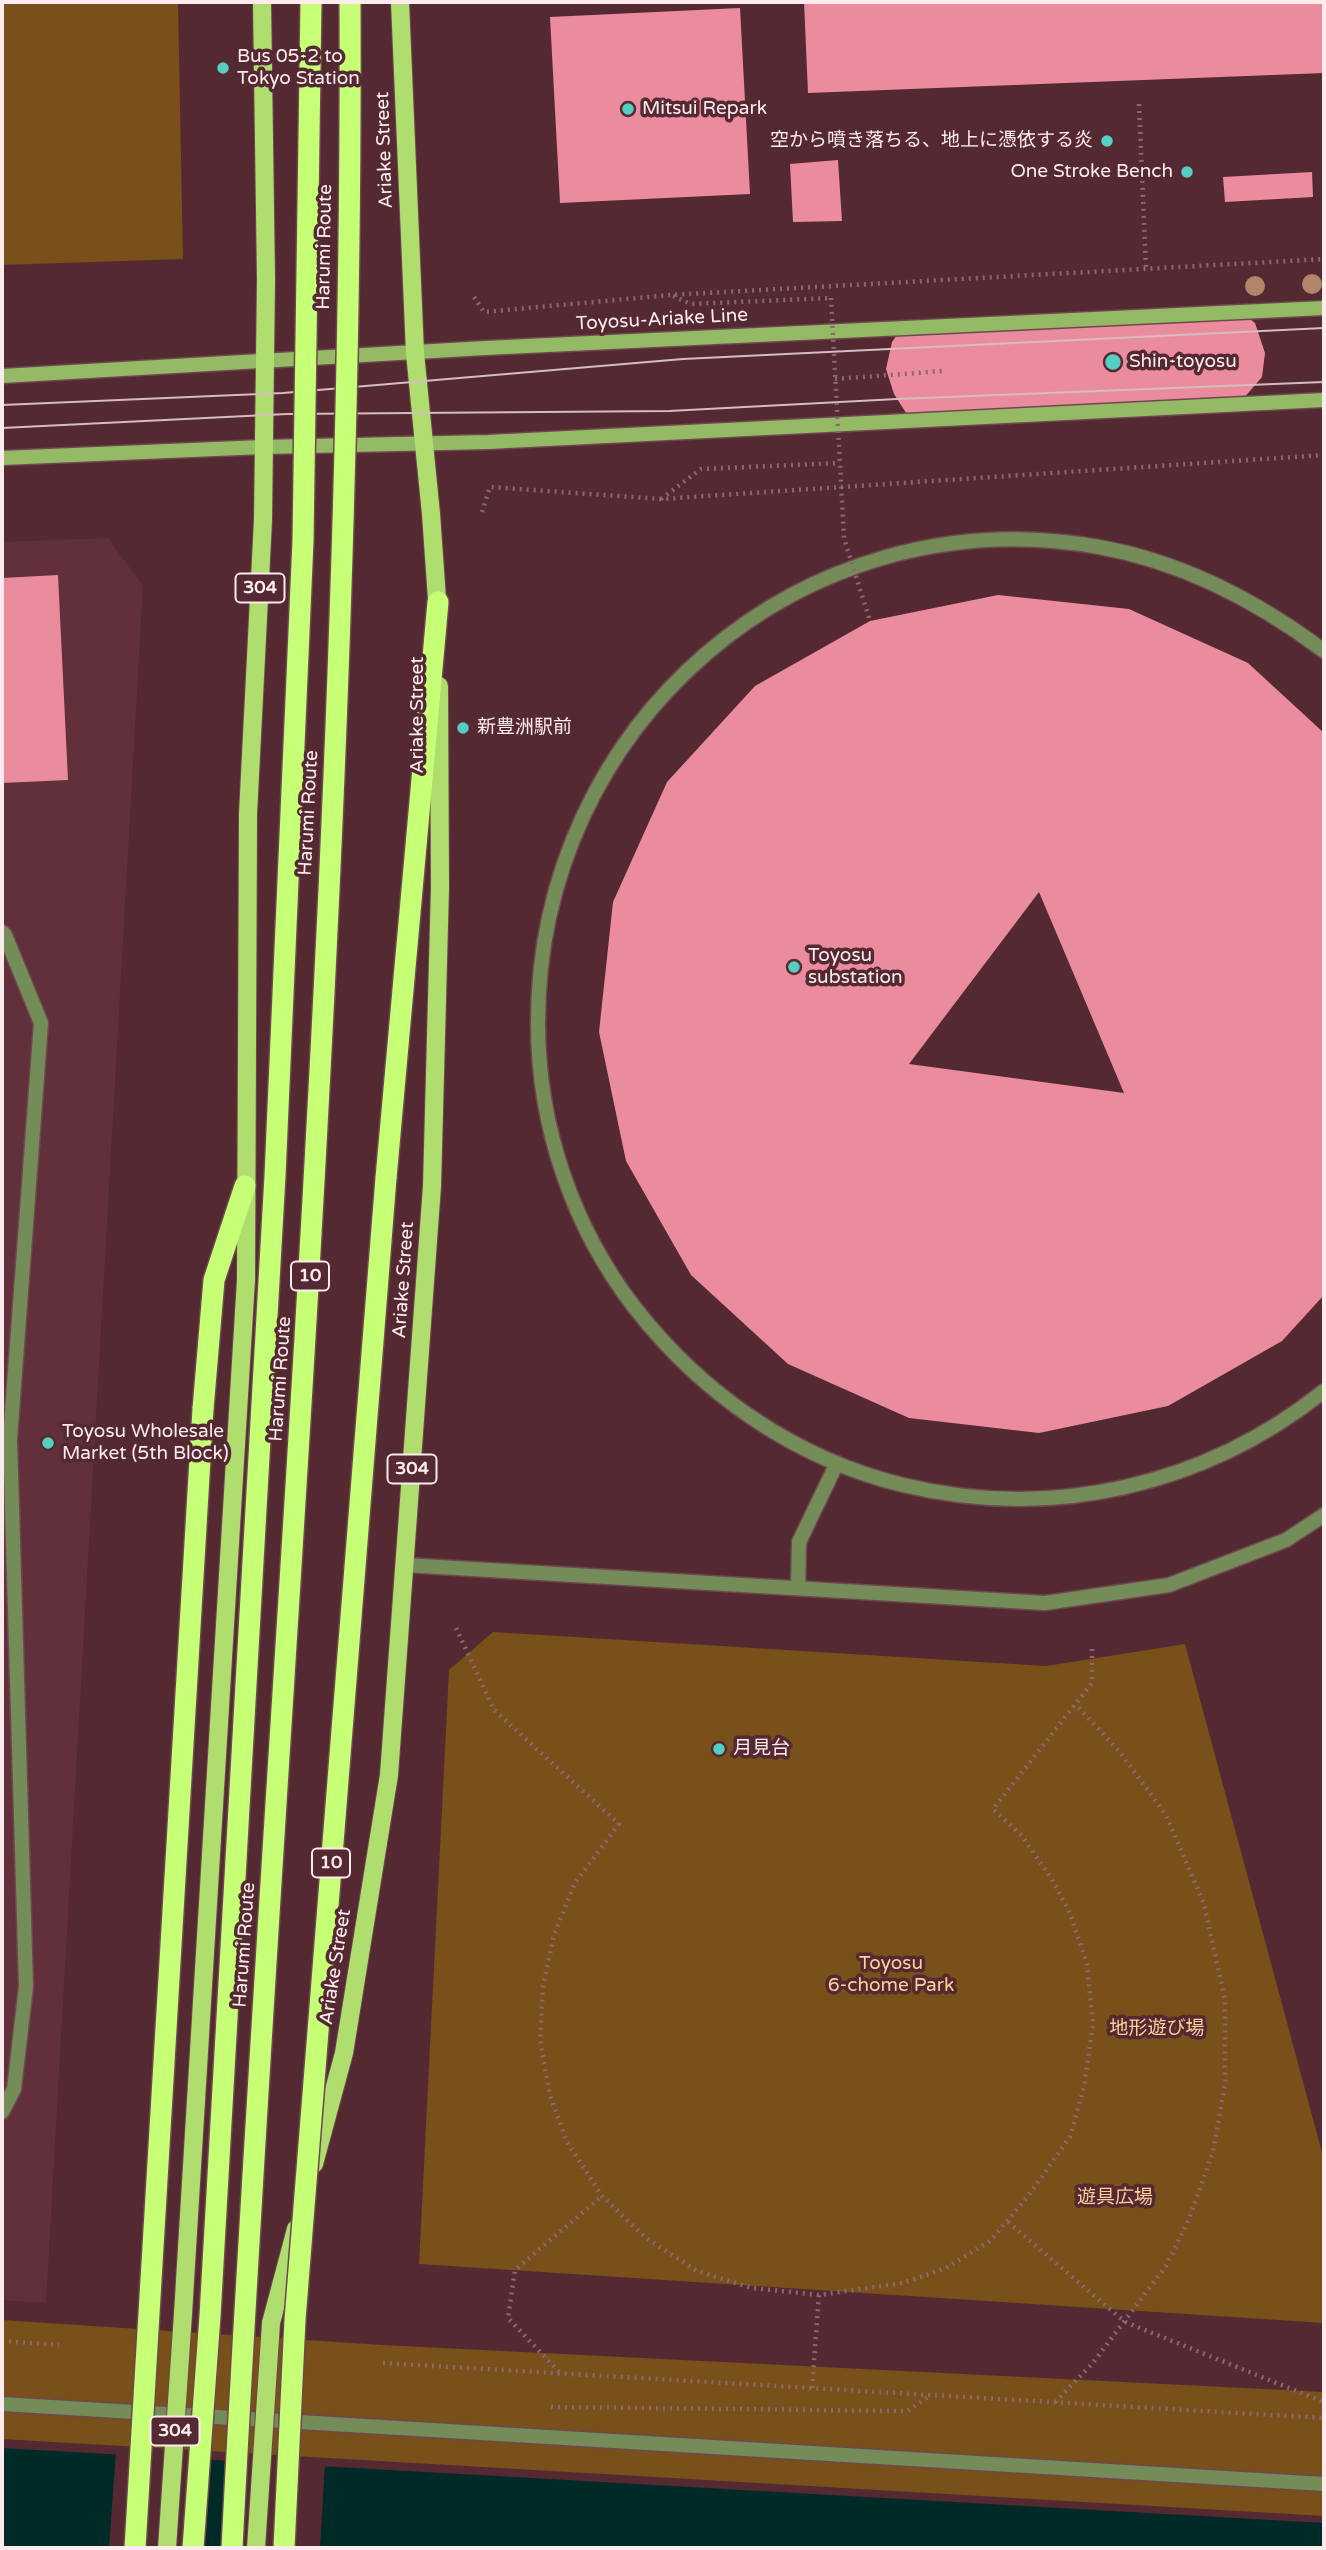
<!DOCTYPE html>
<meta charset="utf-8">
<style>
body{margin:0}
#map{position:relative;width:1326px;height:2550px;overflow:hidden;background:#542931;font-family:"Varela Round",sans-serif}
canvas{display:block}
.frame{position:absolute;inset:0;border:4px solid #fdebed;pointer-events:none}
</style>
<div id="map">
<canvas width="1326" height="2550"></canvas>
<div class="frame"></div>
</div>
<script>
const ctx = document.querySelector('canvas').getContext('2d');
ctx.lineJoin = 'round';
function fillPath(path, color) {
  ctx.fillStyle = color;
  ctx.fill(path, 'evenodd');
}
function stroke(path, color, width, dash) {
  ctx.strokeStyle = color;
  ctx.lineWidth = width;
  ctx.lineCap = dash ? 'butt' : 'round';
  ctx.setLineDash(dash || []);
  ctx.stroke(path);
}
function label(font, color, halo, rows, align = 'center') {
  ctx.font = font + ' "Varela Round","Noto Sans JP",sans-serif';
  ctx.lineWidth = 7;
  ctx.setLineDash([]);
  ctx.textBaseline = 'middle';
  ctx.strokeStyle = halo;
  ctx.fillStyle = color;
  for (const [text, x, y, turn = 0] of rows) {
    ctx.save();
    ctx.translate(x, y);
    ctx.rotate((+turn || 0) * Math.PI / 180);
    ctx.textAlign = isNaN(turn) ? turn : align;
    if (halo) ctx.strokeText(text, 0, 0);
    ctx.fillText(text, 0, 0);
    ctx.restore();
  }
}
const built = new Path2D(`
 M108,538L143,586L46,2303L2,2300V542Z`);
const green = new Path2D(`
 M2,2H178L183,259L2,265Z
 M493,1632L1046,1666L1185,1644L1324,2160V2323L419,2264L449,1670Z
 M2,2320L382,2345L1324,2392V2516L2,2439Z`);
const water = new Path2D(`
 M2,2448L1324,2523V2548H2Z`);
const pier = new Path2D(`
 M116,2451L210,2456L204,2548H109Z
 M234,2458L325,2463L320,2548H230Z`);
const building = new Path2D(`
 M804,2H1324V73L808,93Z
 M740,8L750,194L560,203L550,17Z
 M838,160L842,221L793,222L790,164Z
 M1312,172L1313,197L1225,202L1223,177Z
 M1232,305L1255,323L1265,353L1262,377L1237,406L908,416L894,394L886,369L892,342L905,323Z
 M58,575L68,780L2,783V578Z
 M998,595L1129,609L1248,663L1324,733V1295L1282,1341L1168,1406L1039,1433L909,1418L788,1364L691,1275L626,1161L599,1032L613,902L667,782L755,686L870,621ZM1039,892L1124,1093L909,1064Z`);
const path = new Path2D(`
 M1139,104L1146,268
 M673,296L691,304L831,298
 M474,297L484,312L670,295L1324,259
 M835,379L943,371
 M661,499L701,469L839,463
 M482,512L490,487L661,499L1324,455
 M456,1628L494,1710L619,1824L575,1883L554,1935L543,1986L540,2040L550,2095L567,2142L602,2196L646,2238L697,2271L752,2288L819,2295L903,2283L946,2268L990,2241L1028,2196L1070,2137L1084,2087L1093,2024L1087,1964L1069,1911L1051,1878L1022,1836L993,1809L1092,1683V1644
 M1008,2222L1125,2322L1324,2402
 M2,2341L59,2345
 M383,2363L1324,2418
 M559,2372L508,2318L515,2270L602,2196
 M812,2388L819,2295
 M1055,2402L1092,2364L1166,2266L1189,2219L1213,2152L1225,2084V2000L1204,1904L1166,1815L1119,1751L1076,1705
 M551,2407L907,2411L930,2396`);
const service = new Path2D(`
 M1324,651C1256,600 1183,562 1099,547C801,494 537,725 538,1024C538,1126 573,1228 635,1308C703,1395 796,1459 903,1485C1052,1521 1205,1486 1324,1391
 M2,932L5,935L41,1023L10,1439L26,1986L14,2089L2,2112
 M798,1588L799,1542L837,1463`);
const pedestrian = new Path2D(`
 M2,2404L1324,2484`);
const tertiary = new Path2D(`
 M405,1565L1045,1603L1169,1585L1286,1540L1324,1515`);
const secondary = new Path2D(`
 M2,376L485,348L1324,308
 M2,458L263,447L488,442L1324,400`);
const primary = new Path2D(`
 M400,2L415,353L431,514L438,613
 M314,2164L344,2053L389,1775L432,1186L440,887L439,686
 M183,2314L246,1280L248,814L263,520L266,279L262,2
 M271,2323L296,2229`);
const motorway = new Path2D(`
 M386,1178L438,602
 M203,1409L214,1280L245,1186`);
const tram = new Path2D(`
 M2,405L283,393L683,359L1324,328
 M2,428L287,414L669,411L897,399L1324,382`);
const pathBridge = new Path2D(`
 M831,298L844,538L870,621`);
const primaryBridge = new Path2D(`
 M167,2548L183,2314
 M256,2548L271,2323`);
const motorwayBridge = new Path2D(`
 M135,2548L203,1409
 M193,2548L210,2316L275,1176L303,541L311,2
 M232,2548C275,1700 354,852 350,2
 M284,2548L295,2320L386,1178`);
const trees = [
 [1312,284],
 [1255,286]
];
const markers = [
 [223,68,7,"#55cec4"],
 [628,109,7,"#55cec4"],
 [1107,141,7,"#55cec4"],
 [1187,172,7,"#55cec4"],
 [1113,362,9,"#55cec4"],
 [463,728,7,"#55cec4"],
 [794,967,7,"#55cec4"],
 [48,1443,7,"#55cec4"],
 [719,1749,7,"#55cec4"]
];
const shields = [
 [260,588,49],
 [310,1276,38],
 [412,1469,49],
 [331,1863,38],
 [175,2431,49]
];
const shieldNames = [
 ["304",260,588],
 ["10",310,1276],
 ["304",412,1469],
 ["10",331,1863],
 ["304",175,2431]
];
const poiNames = [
 ["Bus 05-2 to",237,57],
 ["Tokyo Station",237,79],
 ["Mitsui Repark",642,109],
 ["空から噴き落ちる、地上に憑依する炎",1093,141,"right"],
 ["One Stroke Bench",1173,172,"right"],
 ["Shin-toyosu",1129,362],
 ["新豊洲駅前",477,728],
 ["Toyosu",808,956],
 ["substation",808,978],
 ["Toyosu Wholesale",62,1432],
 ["Market (5th Block)",62,1454],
 ["月見台",733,1749]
];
const streetNames = [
 ["Ariake Street",385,150,-92],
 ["Harumi Route",325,247,-89],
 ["Toyosu-Ariake Line",662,320,-3],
 ["Ariake Street",418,715,-90],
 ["Harumi Route",309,813,-87],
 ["Ariake Street",404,1280,-86],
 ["Harumi Route",281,1379,-86],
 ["Harumi Route",245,1945,-86],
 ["Ariake Street",336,1967,-81]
];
const parkNames = [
 ["Toyosu",891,1964],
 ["6-chome Park",891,1986],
 ["地形遊び場",1157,2029],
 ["遊具広場",1115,2198]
];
fillPath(built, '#62303b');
fillPath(green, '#794f1a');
fillPath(water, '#002a27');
fillPath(pier, '#542931');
fillPath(building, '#eb8c9e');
stroke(service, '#6f484f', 17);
stroke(pedestrian, '#6f484f', 17);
stroke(tertiary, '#6f484f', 17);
stroke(secondary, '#6f484f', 17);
stroke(primary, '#6f484f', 20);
stroke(motorway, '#6f484f', 24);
stroke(path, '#8b686e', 4.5, [2, 5]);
stroke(service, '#748c58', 14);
stroke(pedestrian, '#748c58', 14);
stroke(tertiary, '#748c58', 14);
stroke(secondary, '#95ba65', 14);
stroke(primary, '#afde6f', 18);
stroke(motorway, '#c6ff76', 21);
stroke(tram, '#d5bdc1', 2);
stroke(primaryBridge, '#6f484f', 20, []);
stroke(motorwayBridge, '#6f484f', 24, []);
stroke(pathBridge, '#8b686e', 4.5, [2, 5]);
stroke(primaryBridge, '#afde6f', 18);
stroke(motorwayBridge, '#c6ff76', 21);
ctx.fillStyle = '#b2846a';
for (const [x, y] of trees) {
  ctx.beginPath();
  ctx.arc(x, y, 10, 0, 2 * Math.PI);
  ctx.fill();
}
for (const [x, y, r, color] of markers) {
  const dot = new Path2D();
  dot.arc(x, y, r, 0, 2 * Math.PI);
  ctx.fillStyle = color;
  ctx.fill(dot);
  stroke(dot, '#542931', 2.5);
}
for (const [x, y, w] of shields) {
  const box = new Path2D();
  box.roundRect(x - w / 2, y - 14.5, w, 29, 5);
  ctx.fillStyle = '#542931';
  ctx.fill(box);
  stroke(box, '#fdebed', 2);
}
label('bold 18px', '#fdebed', null, shieldNames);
label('19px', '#fdebed', '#542931', poiNames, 'left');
label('19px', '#fdebed', '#542931', streetNames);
label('19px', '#ffce99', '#542931', parkNames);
</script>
